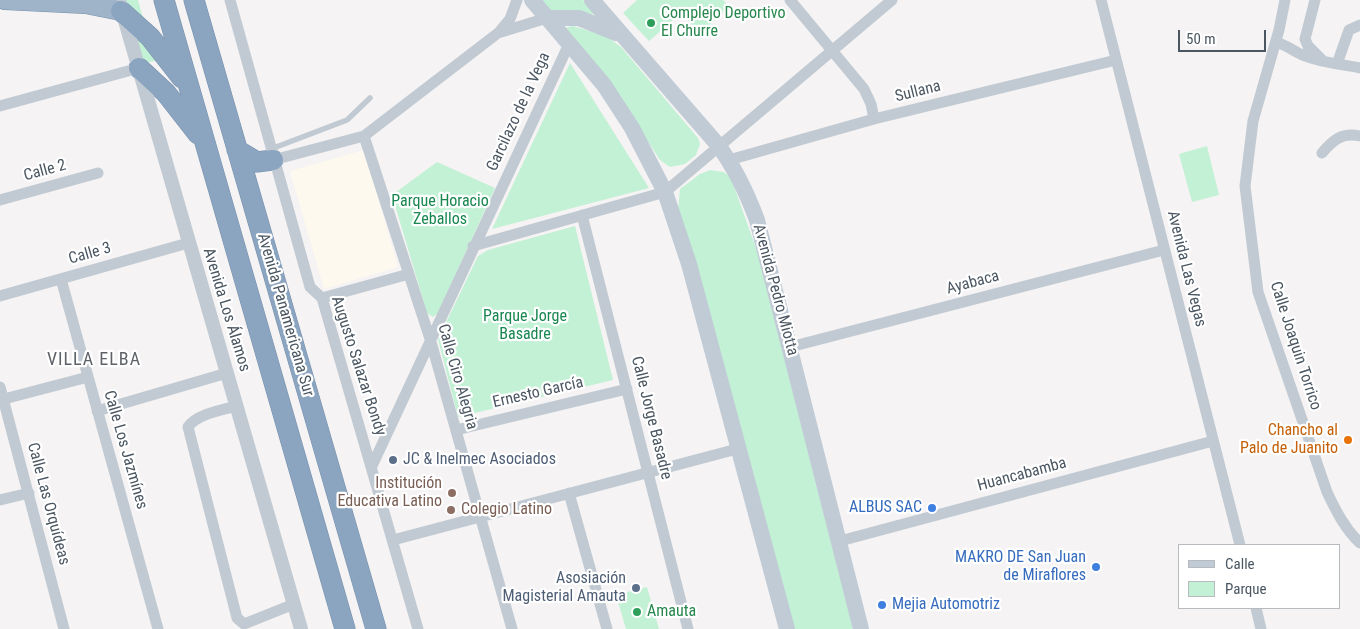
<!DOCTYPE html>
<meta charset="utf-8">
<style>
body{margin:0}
#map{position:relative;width:1360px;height:629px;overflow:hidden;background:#f5f3f3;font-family:"Roboto Condensed",sans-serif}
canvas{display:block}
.legend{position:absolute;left:1178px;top:544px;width:162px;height:65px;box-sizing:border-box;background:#fff;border:1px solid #b7bbc0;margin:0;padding:6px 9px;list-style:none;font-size:15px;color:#4a5661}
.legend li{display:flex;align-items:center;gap:10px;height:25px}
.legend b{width:25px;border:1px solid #b7bbc0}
.scale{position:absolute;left:1178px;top:30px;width:88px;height:22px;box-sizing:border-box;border:2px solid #4a5661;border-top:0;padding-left:6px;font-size:15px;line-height:18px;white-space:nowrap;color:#4a5661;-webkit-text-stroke:4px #fff;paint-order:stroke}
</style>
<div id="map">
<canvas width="1360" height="629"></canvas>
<ul class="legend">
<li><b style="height:6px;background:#c1cbd6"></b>Calle</li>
<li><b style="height:14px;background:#c3f1d5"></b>Parque</li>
</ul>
<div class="scale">50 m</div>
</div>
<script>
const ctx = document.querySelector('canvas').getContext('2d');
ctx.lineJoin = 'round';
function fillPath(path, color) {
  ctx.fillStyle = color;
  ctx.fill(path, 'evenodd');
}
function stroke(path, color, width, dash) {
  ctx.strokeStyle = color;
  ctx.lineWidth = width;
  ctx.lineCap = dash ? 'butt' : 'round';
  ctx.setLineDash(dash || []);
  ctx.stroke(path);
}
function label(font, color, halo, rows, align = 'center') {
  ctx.font = font + ' "Roboto Condensed",sans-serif';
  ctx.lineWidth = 4.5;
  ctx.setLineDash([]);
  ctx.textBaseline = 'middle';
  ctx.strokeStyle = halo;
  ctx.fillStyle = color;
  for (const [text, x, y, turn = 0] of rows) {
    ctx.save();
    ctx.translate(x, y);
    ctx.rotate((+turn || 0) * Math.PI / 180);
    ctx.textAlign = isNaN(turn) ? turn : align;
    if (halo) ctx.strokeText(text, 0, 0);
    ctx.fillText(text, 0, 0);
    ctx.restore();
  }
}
const commercial = new Path2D(`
 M364,150L398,267L324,289L290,171Z`);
const green = new Path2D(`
 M124,0H138L155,61L143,63Z
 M538,0H583L595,15L583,12L549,11Z
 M637,0H723L730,7L700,33L681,13L649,41L623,13Z
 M573,26L606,36L621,47L698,138L700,144L696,155L685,164L670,167L660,160L639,128L565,28Z
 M570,63L649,188L492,229Z
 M1207,146L1219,195L1192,202L1179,154Z
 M437,162L495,188L438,313L433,317L427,313L392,195Z
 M710,170L724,172L731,178L757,251L853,629H791L678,210L680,189L700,174Z
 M575,226L613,380L458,417L438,339L478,256L488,250Z
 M647,587L659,629H626L616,595Z`);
const service = new Path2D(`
 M271,149L347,120L370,98`);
const minor = new Path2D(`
 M230,0L310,287L322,298L418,629
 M790,0L864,89L871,104L874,119
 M1101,0L1240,545
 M1285,0L1279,30L1253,121L1245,186L1258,292L1327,492C1336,511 1345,529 1360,543
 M1315,0L1305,39L1308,46L1322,60
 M500,31L510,19L517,0
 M1276,42C1287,45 1294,52 1305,56C1322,63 1342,64 1360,68
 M1337,64L1349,30L1360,25
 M0,106L139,68
 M364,136L431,342L512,629
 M1322,153C1333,140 1342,132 1360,136
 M273,160L364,136L498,33L547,18
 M729,160L874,119L1116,60
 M0,200L98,173
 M582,215L688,629
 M473,246L665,192L892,0
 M61,279L158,629
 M0,296L188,243
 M322,298L409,274
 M790,347L1164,250
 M0,387L64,629
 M4,399L88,377
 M237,406C222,410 197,414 188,427L237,618L244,624L294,604
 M97,411L227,373
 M456,430L627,389
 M372,466L569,44
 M569,493L607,629
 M0,500L29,493
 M393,540L737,449
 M840,541L1213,441
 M1256,608L1261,629`);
const tertiary = new Path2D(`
 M119,0L301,629`);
const secondary = new Path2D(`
 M532,0L604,85L632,128L665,192L689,264L787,629
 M592,0L718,145C735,168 747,193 757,220L861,629
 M547,18H579L616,33`);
const trunk = new Path2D(`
 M5,0L86,4L121,11`);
const motorway = new Path2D(`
 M164,0L345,629
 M194,0L376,629
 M121,11L150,37L182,78
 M139,68L166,93L198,134
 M237,150L257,162L273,160`);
const markers = [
 [651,23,5,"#2e9e5b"],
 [1348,440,5,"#e8710a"],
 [393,460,5,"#5c6f8a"],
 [452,493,5,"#8d6e63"],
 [932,508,5,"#3f7fe0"],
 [451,510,5,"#8d6e63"],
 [1096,567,5,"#3f7fe0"],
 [636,588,5,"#5c6f8a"],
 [882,605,5,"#3f7fe0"],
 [637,612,5,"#2e9e5b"]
];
const leisureNames = [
 ["Complejo Deportivo",661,14],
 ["El Churre",661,32],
 ["Amauta",647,612]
];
const streetNames = [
 ["Sullana",918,92,-14],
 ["Garcilazo de la Vega",519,112,-65],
 ["Calle 2",45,171,-15],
 ["Calle 3",90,254,-16],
 ["Avenida Las Vegas",1186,269,76],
 ["Ayabaca",973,283,-15],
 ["Avenida Pedro Miotta",775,290,75],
 ["Avenida Los Álamos",226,310,73],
 ["Avenida Panamericana Sur",285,315,74],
 ["Calle Joaquin Torrico",1295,346,72],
 ["Augusto Salazar Bondy",358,366,72],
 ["Calle Ciro Alegria",457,377,74],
 ["Ernesto García",538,393,-13],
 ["Calle Jorge Basadre",651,418,76],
 ["Calle Los Jazmínes",125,450,74],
 ["Huancabamba",1022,475,-15],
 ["Calle Las Orquídeas",48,504,75]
];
const parkNames = [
 ["Parque Horacio",440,202],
 ["Zeballos",440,220],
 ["Parque Jorge",525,317],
 ["Basadre",525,335]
];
const foodNames = [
 ["Chancho al",1338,431],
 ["Palo de Juanito",1338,449]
];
const serviceNames = [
 ["JC & Inelmec Asociados",403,460],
 ["Asosiación",626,579,"right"],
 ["Magisterial Amauta",626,597,"right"]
];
const educationNames = [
 ["Institución",442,484],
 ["Educativa Latino",442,502],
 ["Colegio Latino",461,510,"left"]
];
const shopNames = [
 ["ALBUS SAC",922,508],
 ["MAKRO DE San Juan",1086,558],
 ["de Miraflores",1086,576],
 ["Mejia Automotriz",892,605,"left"]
];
const neighbourhoodNames = [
 ["VILLA ELBA",94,360]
];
fillPath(commercial, '#fdf9ef');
fillPath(green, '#c3f1d5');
stroke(trunk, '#7690ad', 20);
stroke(motorway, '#7690ad', 21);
stroke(service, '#c1cad2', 5.5);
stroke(minor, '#c1cad2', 11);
stroke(tertiary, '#c1cad2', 14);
stroke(secondary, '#c1cbd6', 16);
stroke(trunk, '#9fb4c9', 19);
stroke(motorway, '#8ba5c1', 20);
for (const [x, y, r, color] of markers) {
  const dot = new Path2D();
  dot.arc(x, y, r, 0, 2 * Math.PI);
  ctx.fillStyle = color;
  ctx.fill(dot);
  stroke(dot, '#fff', 2);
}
label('16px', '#27864d', '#fff', leisureNames, 'left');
label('16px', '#4a5661', '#fff', streetNames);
label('16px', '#17864f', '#fff', parkNames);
label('16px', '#c56008', '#fff', foodNames, 'right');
label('16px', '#4e5e75', '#fff', serviceNames, 'left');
label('16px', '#785e54', '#fff', educationNames, 'right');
label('16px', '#366cbe', '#fff', shopNames, 'right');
ctx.letterSpacing = '1px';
label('18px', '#5f6368', '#fff', neighbourhoodNames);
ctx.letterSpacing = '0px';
</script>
